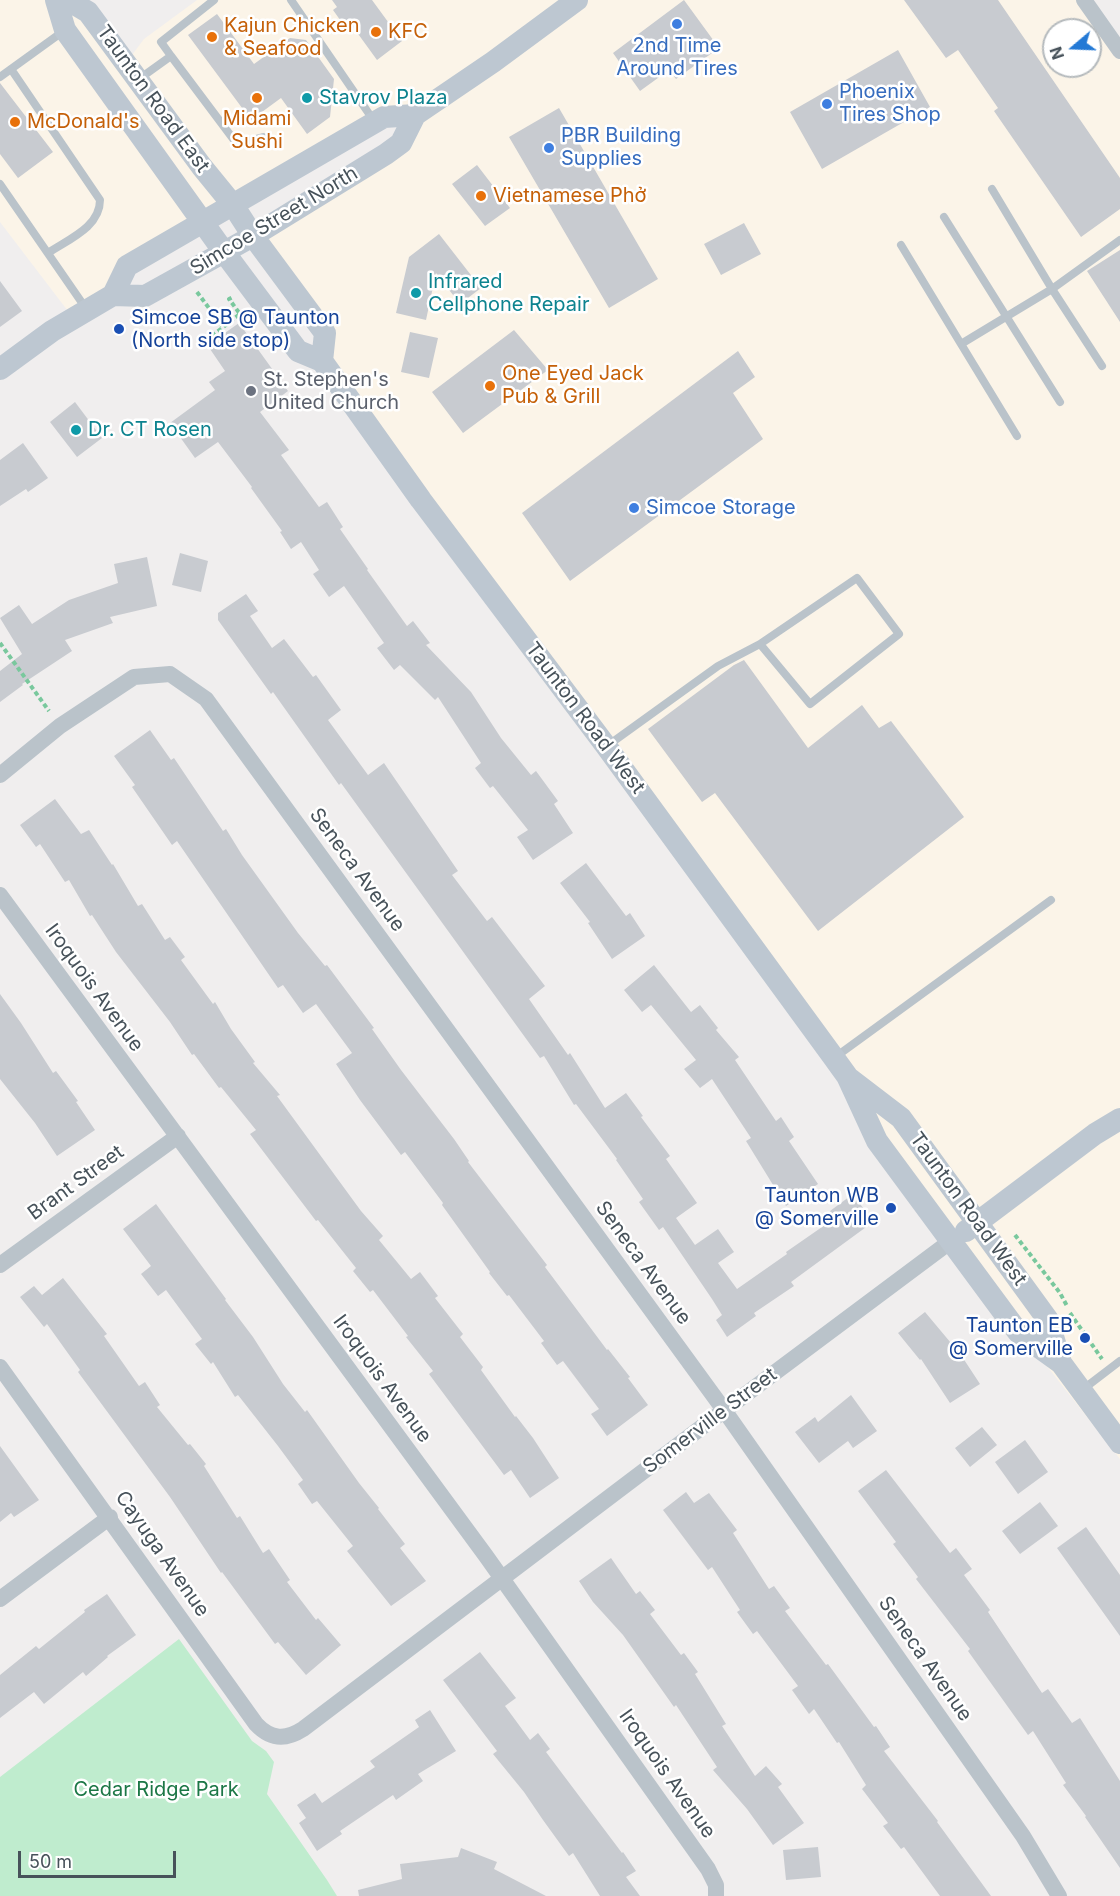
<!DOCTYPE html>
<meta charset="utf-8">
<style>
body{margin:0}
#map{position:relative;width:1120px;height:1896px;overflow:hidden;background:#f0eeee;font-family:Inter,sans-serif}
canvas{display:block}
.north{position:absolute;left:1042px;top:18px;width:60px;height:60px;box-sizing:border-box;background:#fff;border:2px solid #b5babd;border-radius:50%;rotate:251deg;font-size:16px;font-weight:700;line-height:24px;text-align:center;color:#47525a}
.north::after{content:'';display:block;margin:auto;width:21px;height:27px;background:#2379d5;clip-path:polygon(50% 0,100% 100%,50% 72%,0 100%)}
.scale{position:absolute;left:18px;top:1851px;width:158px;height:27px;box-sizing:border-box;border:3px solid #47525a;border-top:0;padding-left:8px;font-size:18px;line-height:21px;white-space:nowrap;color:#47525a;-webkit-text-stroke:4px #fff;paint-order:stroke}
</style>
<div id="map">
<canvas width="1120" height="1896"></canvas>
<div class="north">N</div>
<div class="scale">50 m</div>
</div>
<script>
const ctx = document.querySelector('canvas').getContext('2d');
ctx.lineJoin = 'round';
function fillPath(path, color) {
  ctx.fillStyle = color;
  ctx.fill(path, 'evenodd');
}
function stroke(path, color, width, dash) {
  ctx.strokeStyle = color;
  ctx.lineWidth = width;
  ctx.lineCap = dash ? 'butt' : 'round';
  ctx.setLineDash(dash || []);
  ctx.stroke(path);
}
function label(font, color, halo, rows, align = 'center') {
  ctx.font = font + ' Inter,sans-serif';
  ctx.lineWidth = 5;
  ctx.setLineDash([]);
  ctx.textBaseline = 'middle';
  ctx.strokeStyle = halo;
  ctx.fillStyle = color;
  for (const [text, x, y, turn = 0] of rows) {
    ctx.save();
    ctx.translate(x, y);
    ctx.rotate((+turn || 0) * Math.PI / 180);
    ctx.textAlign = isNaN(turn) ? turn : align;
    if (halo) ctx.strokeText(text, 0, 0);
    ctx.fillText(text, 0, 0);
    ctx.restore();
  }
}
const commercial = new Path2D(`
 M0,0H70L132,55L144,39L197,0H1084L1120,51V1459L980,1281L847,1076L321,360L324,333L256,233L400,145L414,116H384L132,263L74,319L0,222ZM1054,30H1090V66H1054Z`);
const green = new Path2D(`
 M179,1639L252,1741L266,1751L274,1762L267,1794L327,1880L337,1896H0V1777Z`);
const building = new Path2D(`
 M332,0H372L402,41L377,60L348,20L343,24L333,10L337,7Z
 M684,0L719,48L676,79L669,70L640,91L613,53Z
 M904,0H998L1120,178V209L1081,237L994,111L998,108L958,50L946,58Z
 M217,14L254,64L290,38L306,40L334,79L330,117L307,134L281,98L251,120L188,35Z
 M898,50L930,107L822,169L790,112Z
 M0,83L53,152L18,178L0,154Z
 M559,108L658,279L609,308L509,137Z
 M477,165L510,208L485,226L452,184Z
 M744,223L761,254L721,275L704,244Z
 M439,234L481,288L460,304L436,273L426,320L396,313L409,257Z
 M1120,250V322L1087,271Z
 M0,281L22,311L0,327Z
 M239,323L288,391L260,412L289,450L281,455L319,507L327,502L343,527L340,529L368,569L367,570L407,626L413,621L430,643L426,645L471,692L501,738L531,775L536,771L558,801L554,804L573,833L533,860L517,837L528,830L493,786L490,788L475,768L481,763L438,697L435,700L400,665L394,670L377,648L384,643L344,586L329,597L313,574L319,570L301,542L291,549L280,532L282,531L251,488L252,487L218,442L195,458L170,423L215,390L209,382L225,371L210,349L225,338L222,335Z
 M514,330L548,370L463,433L432,392Z
 M410,332L438,338L429,378L401,372Z
 M738,351L755,377L733,393L763,439L570,581L522,513Z
 M75,402L102,438L77,457L50,422Z
 M23,443L48,478L28,492L26,489L0,506V460Z
 M180,553L208,561L201,592L172,585Z
 M147,557L157,606L110,617L113,623L65,640L72,651L22,684L23,685L0,702V671L22,654L0,618L19,605L32,624L69,600L118,583L114,564Z
 M246,594L258,611L250,616L272,648L284,639L313,677L316,675L341,710L328,720L368,775L384,763L458,871L452,875L487,921L492,917L545,986L529,999L568,1055L570,1053L605,1108L626,1093L643,1116L641,1117L670,1156L666,1159L697,1203L676,1218L695,1245L718,1229L734,1252L718,1263L737,1289L787,1254L786,1252L835,1218L830,1211L853,1194L873,1222L791,1282L794,1286L754,1313L756,1316L727,1337L716,1320L722,1315L712,1299L663,1227L659,1230L639,1202L643,1199L616,1160L617,1159L576,1104L574,1105L544,1056L540,1058L341,783L339,785L273,692L271,694L218,620V613Z
 M744,660L808,748L862,705L879,728L891,721L964,817L818,931L715,793L702,802L648,729L734,665Z
 M150,730L171,760L174,758L223,831L226,829L242,855L298,933L325,966L327,965L374,1028L372,1029L401,1070L454,1139L469,1161L468,1162L547,1265L545,1267L607,1350L608,1349L630,1377L628,1378L648,1405L607,1436L591,1414L599,1409L563,1361L557,1365L541,1343L544,1341L509,1295L507,1296L489,1273L490,1272L442,1205L443,1203L405,1152L401,1155L360,1100L336,1064L352,1053L316,1004L303,1013L283,985L278,988L177,841L172,845L132,787L135,785L114,756Z
 M55,799L81,834L89,830L112,865L113,864L138,906L142,904L165,940L170,937L185,957L181,960L213,1004L215,1002L231,1029L255,1062L253,1063L280,1095L277,1096L361,1211L383,1236L379,1240L411,1279L420,1272L438,1296L435,1298L463,1334L460,1337L483,1367L481,1370L515,1417L516,1416L533,1438L559,1478L530,1498L511,1470L504,1475L429,1374L433,1371L406,1337L408,1336L373,1290L370,1292L353,1271L356,1268L318,1220L316,1221L250,1134L256,1130L221,1087L219,1088L194,1054L192,1055L170,1022L116,952L92,915L90,916L69,880L65,882L40,844L36,847L20,825Z
 M586,863L626,916L630,913L645,936L612,959L588,923L590,922L560,883Z
 M654,965L691,1012L700,1005L718,1028L716,1030L739,1057L735,1060L776,1121L781,1117L794,1137L789,1141L818,1184L786,1206L746,1141L751,1138L712,1079L700,1088L684,1069L696,1060L651,1005L642,1012L624,990Z
 M0,994L21,1023L53,1073L56,1071L78,1101L76,1102L95,1130L57,1156L35,1123L0,1079Z
 M156,1204L226,1299L225,1300L253,1337L283,1384L305,1412L307,1410L359,1483L379,1508L378,1509L405,1544L400,1548L426,1581L391,1606L347,1551L353,1546L317,1501L312,1504L298,1484L303,1480L278,1446L238,1395L235,1397L213,1362L211,1364L195,1344L202,1339L166,1290L158,1296L141,1274L151,1266L123,1229Z
 M63,1278L107,1334L104,1336L139,1386L145,1382L160,1405L157,1407L188,1445L190,1444L206,1464L204,1466L237,1518L240,1516L263,1553L269,1549L290,1580L287,1582L316,1620L318,1618L341,1645L306,1675L278,1642L275,1644L222,1572L221,1573L170,1497L78,1372L80,1370L47,1324L44,1327L20,1297L34,1286L42,1295Z
 M925,1312L961,1355L980,1384L950,1403L921,1359L920,1360L898,1333Z
 M851,1395L877,1431L853,1448L848,1441L819,1463L795,1432L815,1417L818,1422Z
 M982,1427L997,1445L970,1467L955,1448Z
 M1025,1440L1048,1472L1018,1494L995,1462Z
 M0,1446L39,1500L14,1517L11,1513L0,1522Z
 M886,1470L950,1553L956,1548L972,1569L964,1575L990,1610L988,1612L1042,1693L1048,1689L1072,1723L1080,1718L1120,1781V1868L1085,1817L1086,1816L1063,1785L1066,1783L1033,1731L1028,1735L968,1651L970,1649L916,1579L918,1577L893,1544L896,1542L858,1491Z
 M686,1492L694,1503L709,1493L737,1530L733,1533L769,1589L774,1586L790,1608L785,1611L826,1665L828,1664L874,1727L876,1726L890,1747L884,1751L938,1821L937,1822L991,1896H940L904,1847L901,1849L883,1826L888,1823L862,1789L866,1785L839,1742L837,1743L814,1709L809,1714L792,1690L798,1686L757,1631L753,1634L737,1612L740,1610L712,1567L708,1570L663,1510Z
 M1040,1502L1058,1526L1020,1554L1002,1531Z
 M1086,1527L1120,1575V1636L1057,1548Z
 M611,1558L636,1594L640,1591L655,1610L650,1614L681,1655L684,1653L698,1672L695,1674L726,1724L722,1726L755,1776L766,1766L782,1784L778,1787L804,1823L773,1845L747,1809L713,1770L717,1767L676,1705L674,1707L623,1635L593,1602L579,1581Z
 M107,1594L136,1635L107,1656L108,1657L86,1676L83,1672L44,1704L34,1692L0,1718V1675L36,1646L39,1649L85,1612L84,1610Z
 M480,1652L516,1698L505,1706L530,1740L538,1733L550,1749L546,1752L622,1853L623,1852L636,1871L626,1877L640,1896H600L573,1853L569,1856L543,1820L524,1792L493,1754L497,1751L443,1680Z
 M430,1710L456,1751L418,1774L423,1781L396,1800L393,1795L340,1831L342,1834L317,1851L299,1823L306,1818L297,1805L315,1793L322,1803L375,1767L370,1761L419,1727L415,1720Z
 M818,1847L821,1877L786,1880L783,1850Z
 M461,1848L497,1862L494,1869L546,1896H359L358,1890L402,1879L400,1864L458,1857Z`);
const path = new Path2D(`
 M197,292L223,327
 M200,345L240,314L229,299L233,297
 M0,643L49,711
 M1015,1235L1060,1293L1067,1306
 M1070,1313L1102,1359`);
const lane = new Path2D(`
 M291,0L374,121
 M171,56L161,42L214,0
 M11,69L100,200C100,227 69,239 48,253
 M0,77L65,30
 M139,79L171,56L237,144L263,137
 M0,184L87,310
 M992,189L1052,289L1120,240
 M944,217L1060,402
 M901,245L961,344L1052,289L1102,366
 M961,344L1017,436
 M607,746L718,666L760,644L857,578L899,634L810,704L760,644
 M834,1058L1051,900
 M1082,1390L1120,1361`);
const street = new Path2D(`
 M1084,0L1120,51
 M0,775L60,726L134,677L170,674L206,699L724,1410L1023,1836L1059,1896
 M0,895L486,1556L708,1869L716,1885V1896
 M0,1265L178,1136
 M0,1367L256,1724C271,1740 286,1740 303,1729L702,1427L951,1241
 M0,1599L110,1517`);
const secondary = new Path2D(`
 M56,0L65,30L224,252L298,351L322,361L421,500L606,746L834,1058L847,1076L877,1141L1018,1332L1061,1363L1120,1443
 M68,0L88,12L202,167L233,205L253,236L316,321L325,333L322,361
 M113,295L127,266L384,117L415,115
 M0,369L52,331L113,295L145,296L253,236L386,154L401,143L415,115L493,62L577,0
 M850,1079L901,1118L1048,1320L1061,1363
 M966,1231L1095,1134L1120,1119`);
const markers = [
 [677,24,6,"#3f7fe0"],
 [376,32,6,"#e8710a"],
 [212,37,6,"#e8710a"],
 [257,98,6,"#e8710a"],
 [307,98,6,"#0f9aa8"],
 [827,104,6,"#3f7fe0"],
 [15,122,6,"#e8710a"],
 [549,148,6,"#3f7fe0"],
 [481,196,6,"#e8710a"],
 [416,293,6,"#0f9aa8"],
 [119,329,6,"#1a4fb4"],
 [490,386,6,"#e8710a"],
 [251,391,6,"#6b7280"],
 [76,430,6,"#0f9aa8"],
 [634,508,6,"#3f7fe0"],
 [891,1208,6,"#1a4fb4"],
 [1085,1338,6,"#1a4fb4"]
];
const foodNames = [
 ["Kajun Chicken",224,26],
 ["& Seafood",224,49],
 ["KFC",388,32],
 ["Midami",257,119,"center"],
 ["Sushi",257,142,"center"],
 ["McDonald's",27,122],
 ["Vietnamese Phở",493,196],
 ["One Eyed Jack",502,374],
 ["Pub & Grill",502,397]
];
const shopNames = [
 ["2nd Time",677,46,"center"],
 ["Around Tires",677,69,"center"],
 ["Phoenix",839,92],
 ["Tires Shop",839,115],
 ["PBR Building",561,136],
 ["Supplies",561,159],
 ["Simcoe Storage",646,508]
];
const cultureNames = [
 ["Stavrov Plaza",319,98],
 ["Infrared",428,282],
 ["Cellphone Repair",428,305],
 ["Dr. CT Rosen",88,430]
];
const streetNames = [
 ["Taunton Road East",153,99,54],
 ["Simcoe Street North",274,221,-31],
 ["Taunton Road West",585,718,53],
 ["Seneca Avenue",357,870,54],
 ["Iroquois Avenue",94,988,54],
 ["Brant Street",76,1183,-36],
 ["Taunton Road West",968,1209,54],
 ["Seneca Avenue",643,1263,54],
 ["Iroquois Avenue",382,1379,54],
 ["Somerville Street",710,1421,-37],
 ["Cayuga Avenue",162,1554,55],
 ["Seneca Avenue",925,1659,55],
 ["Iroquois Avenue",667,1774,55]
];
const transitNames = [
 ["Simcoe SB @ Taunton",131,318,"left"],
 ["(North side stop)",131,341,"left"],
 ["Taunton WB",879,1196],
 ["@ Somerville",879,1219],
 ["Taunton EB",1073,1326],
 ["@ Somerville",1073,1349]
];
const worshipNames = [
 ["St. Stephen's",263,380],
 ["United Church",263,403]
];
const parkNames = [
 ["Cedar Ridge Park",156,1790]
];
fillPath(commercial, '#fbf4e8');
fillPath(green, '#bfecce');
fillPath(building, '#c8cbd0');
stroke(path, '#79c89d', 4, [4.5, 3]);
stroke(lane, '#bac3ca', 8);
stroke(street, '#bac3ca', 16);
stroke(secondary, '#bdc7d1', 22);
for (const [x, y, r, color] of markers) {
  const dot = new Path2D();
  dot.arc(x, y, r, 0, 2 * Math.PI);
  ctx.fillStyle = color;
  ctx.fill(dot);
  stroke(dot, '#fff', 2);
}
label('20px', '#c56008', '#fff', foodNames, 'left');
label('20px', '#366cbe', '#fff', shopNames, 'left');
label('20px', '#0d838f', '#fff', cultureNames, 'left');
label('20px', '#47525a', '#fff', streetNames);
label('20px', '#164399', '#fff', transitNames, 'right');
label('20px', '#5b616d', '#fff', worshipNames, 'left');
label('20px', '#1c7746', '#fff', parkNames);
</script>
